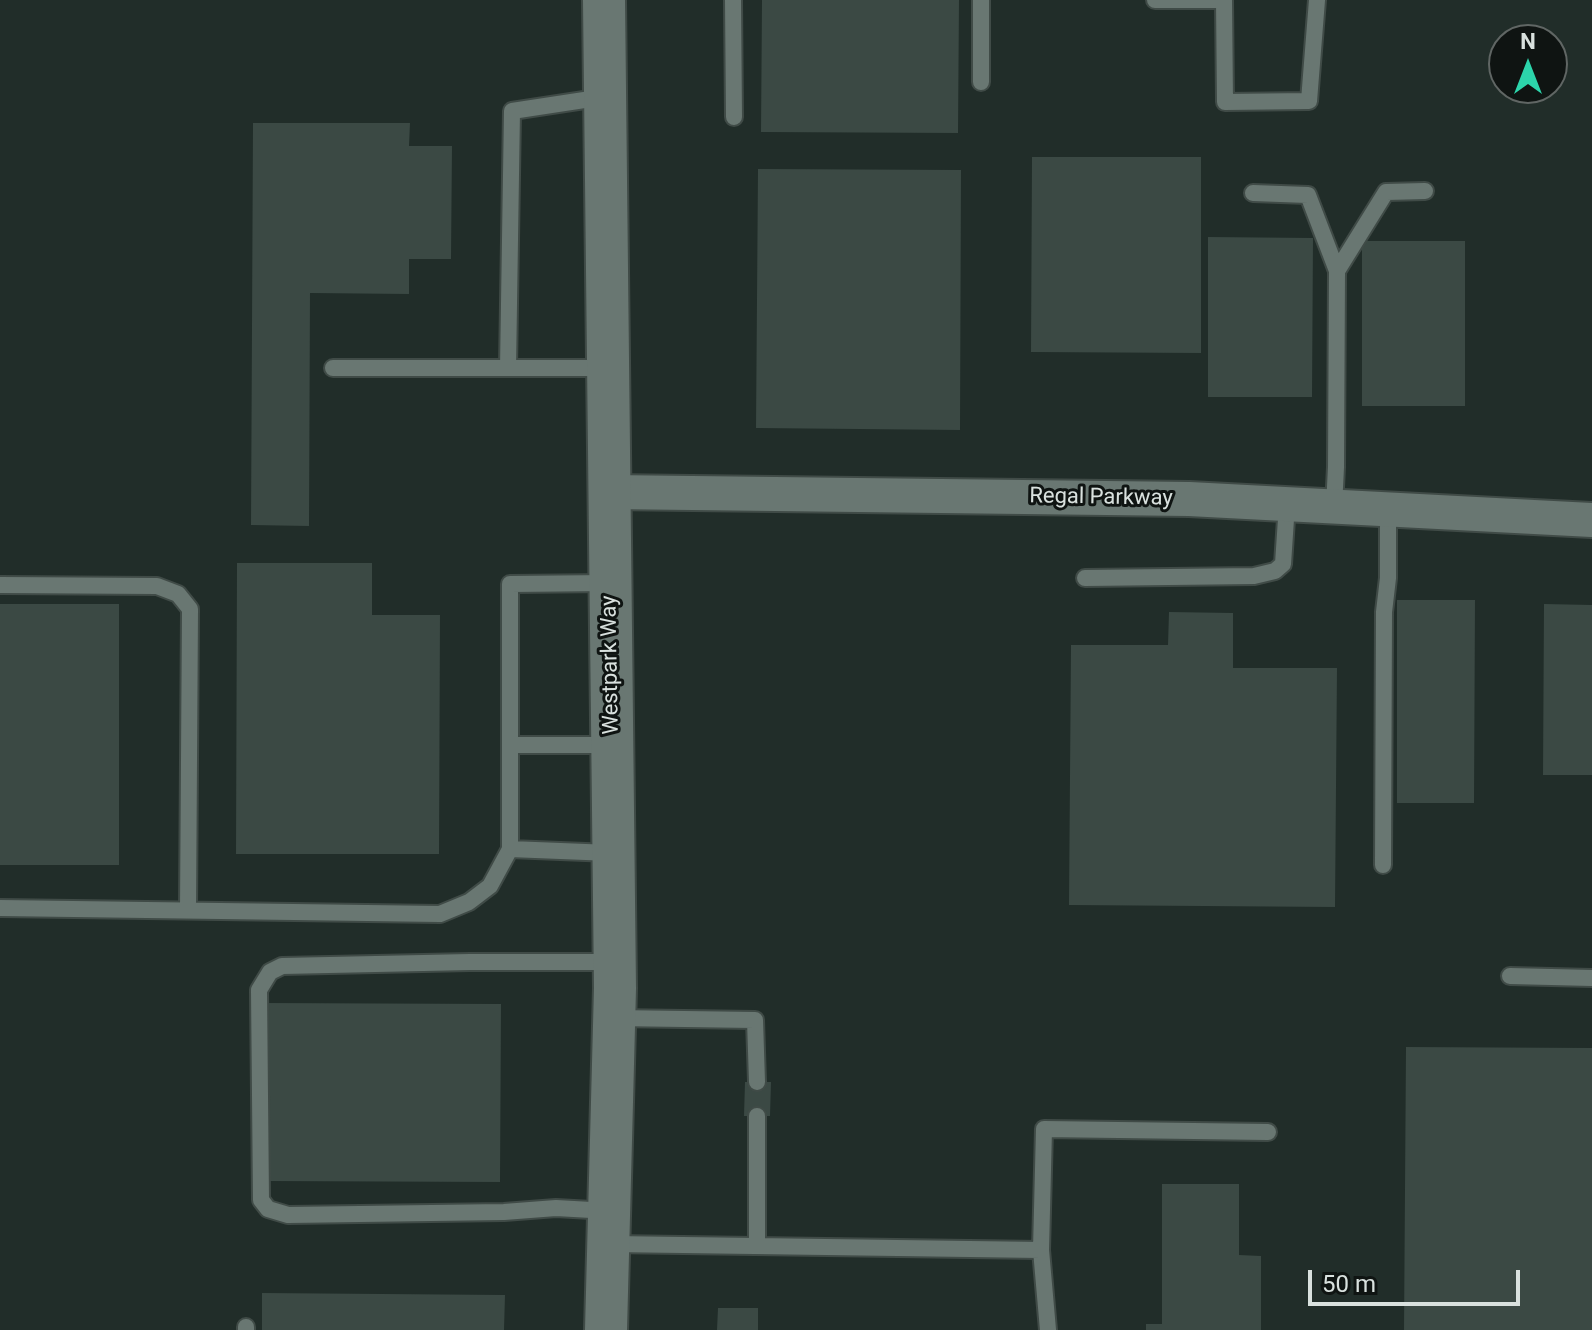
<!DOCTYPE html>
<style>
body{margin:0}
#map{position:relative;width:1592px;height:1330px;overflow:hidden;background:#212d29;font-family:Roboto,sans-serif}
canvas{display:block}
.north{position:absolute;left:1488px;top:24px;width:80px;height:80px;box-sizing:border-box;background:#0f1412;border:2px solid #606664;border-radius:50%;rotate:0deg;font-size:22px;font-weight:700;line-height:32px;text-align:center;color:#d9e1de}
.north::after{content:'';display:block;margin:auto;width:28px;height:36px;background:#2cd5ab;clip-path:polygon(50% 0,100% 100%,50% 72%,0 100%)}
.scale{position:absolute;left:1308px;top:1270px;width:212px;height:36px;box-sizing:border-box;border:4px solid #d9e1de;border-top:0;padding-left:10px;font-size:24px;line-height:28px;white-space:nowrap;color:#d9e1de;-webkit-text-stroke:6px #0f1412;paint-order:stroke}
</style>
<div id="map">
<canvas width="1592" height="1330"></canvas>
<div class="north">N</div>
<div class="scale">50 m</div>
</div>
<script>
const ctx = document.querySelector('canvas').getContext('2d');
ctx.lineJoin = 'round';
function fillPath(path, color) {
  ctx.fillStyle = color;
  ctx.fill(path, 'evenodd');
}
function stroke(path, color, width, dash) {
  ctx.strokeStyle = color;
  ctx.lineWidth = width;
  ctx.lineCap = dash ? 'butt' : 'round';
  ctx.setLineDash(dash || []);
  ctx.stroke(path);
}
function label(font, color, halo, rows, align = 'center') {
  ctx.font = font + ' Roboto,sans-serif';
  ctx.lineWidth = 6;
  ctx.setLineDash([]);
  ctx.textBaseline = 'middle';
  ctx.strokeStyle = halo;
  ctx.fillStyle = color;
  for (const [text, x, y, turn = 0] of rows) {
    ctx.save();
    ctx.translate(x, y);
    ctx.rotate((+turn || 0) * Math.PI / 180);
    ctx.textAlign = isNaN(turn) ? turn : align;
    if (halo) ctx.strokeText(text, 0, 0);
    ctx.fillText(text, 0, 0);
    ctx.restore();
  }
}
const building = new Path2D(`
 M762,0H959L958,133L761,132Z
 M253,123H410L409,146H452L451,259H409V294L310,293L309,526L251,525Z
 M1032,157H1201V353L1031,352Z
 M758,169L961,170L960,430L756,428Z
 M1208,237L1313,238L1312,397H1208Z
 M1362,241H1465V406H1362Z
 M237,563H372V615H440L439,854H236Z
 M1397,600H1475L1474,803H1397Z
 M0,604H119V865H0Z
 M1544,604L1592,605V775H1543Z
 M1169,612L1233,613V668H1337L1335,907L1069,905L1071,645H1168Z
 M263,1003L501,1004L500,1182L262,1181Z
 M1406,1047L1592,1048V1330H1404Z
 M745,1082H771L770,1116H744Z
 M1162,1184H1239V1255L1261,1256V1330H1146V1324H1162Z
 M262,1293L505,1295L504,1330H262Z
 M718,1308H758V1330H717Z`);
const service = new Path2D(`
 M733,0L734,117
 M981,0V82
 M1155,0H1224L1225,102L1309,101L1317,0
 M1253,193L1308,195L1337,271
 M333,368H606
 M508,368L512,111L604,97
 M1334,507L1336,467L1337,271L1386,192L1425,191
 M1085,578L1254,576L1275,571L1283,564L1287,504
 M609,583L510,584V849L611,853
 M0,585L157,586L178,594L190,609L188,910
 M510,745H612
 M1383,865L1384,612L1388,578V509
 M0,908L440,914L469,902L490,886L510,849
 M1510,976L1592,978
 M614,1018L755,1020L757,1082
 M757,1116V1246
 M609,1211L556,1208L504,1212L288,1215L268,1209L261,1200L259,990L270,972L282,966L470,962H613
 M611,1244L1041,1250L1048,1330
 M1041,1250L1044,1129L1268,1132
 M246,1330V1327`);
const minor = new Path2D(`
 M609,492L1189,499L1592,520`);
const tertiary = new Path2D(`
 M604,0L615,988L606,1330`);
const streetNames = [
 ["Regal Parkway",1101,498,1],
 ["Westpark Way",611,665,-91]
];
fillPath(building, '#3b4944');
stroke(service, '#404b47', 20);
stroke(minor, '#404b47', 38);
stroke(tertiary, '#404b47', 46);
stroke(service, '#697772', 16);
stroke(minor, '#697772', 34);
stroke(tertiary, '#697772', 42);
label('22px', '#d9e1de', '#0f1412', streetNames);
</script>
